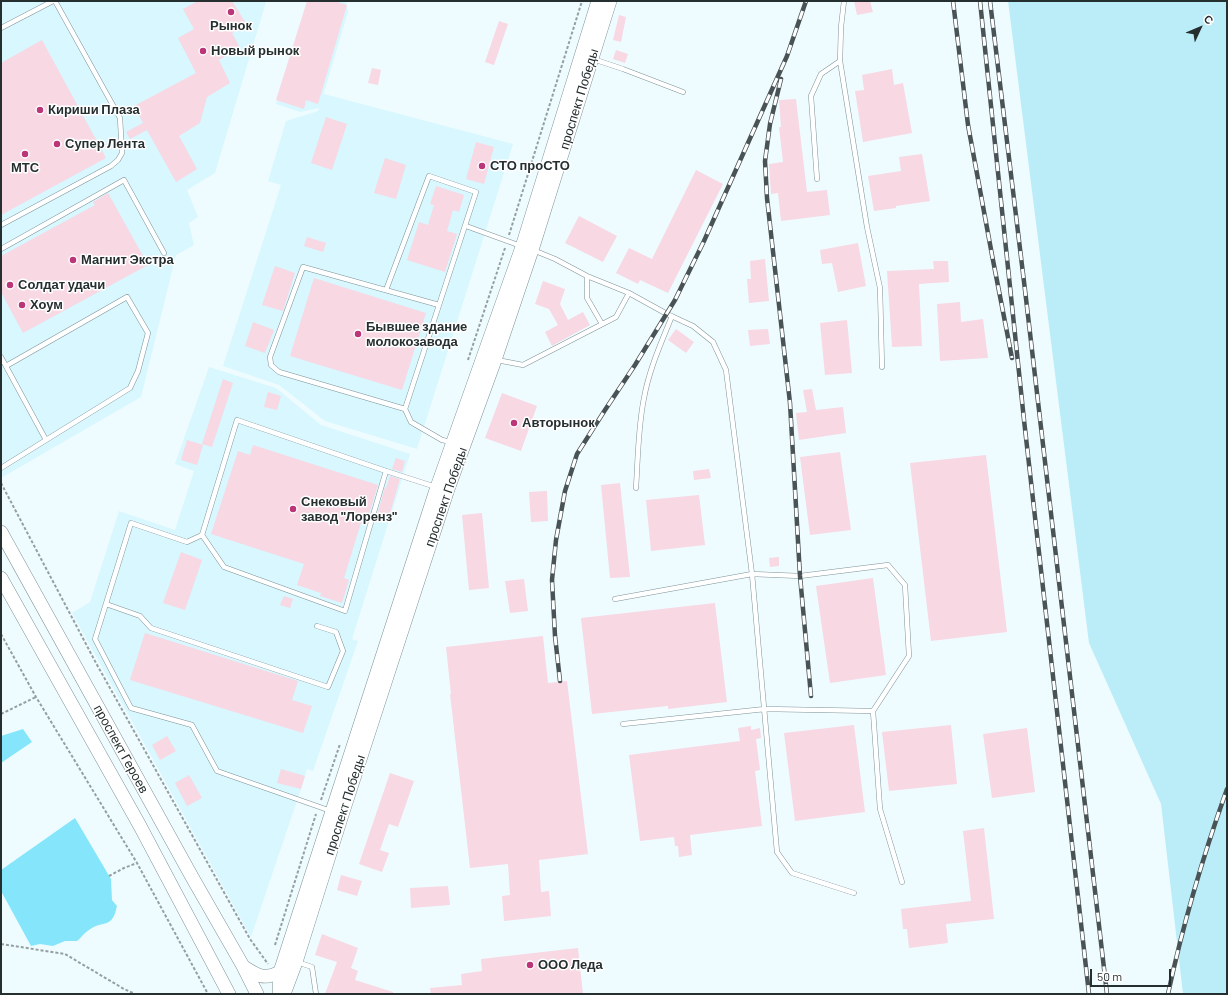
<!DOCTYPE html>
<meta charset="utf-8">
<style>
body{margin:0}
#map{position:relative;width:1228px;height:995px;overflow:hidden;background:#effcff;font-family:Barlow,sans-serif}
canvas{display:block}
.frame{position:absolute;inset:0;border:2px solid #262f30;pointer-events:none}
.north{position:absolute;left:1180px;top:8px;width:40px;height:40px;-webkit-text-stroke:3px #fff;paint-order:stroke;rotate:46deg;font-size:11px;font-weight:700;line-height:16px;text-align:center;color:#262f30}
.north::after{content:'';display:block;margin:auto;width:14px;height:18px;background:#262f30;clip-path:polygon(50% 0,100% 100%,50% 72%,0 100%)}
.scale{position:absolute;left:1090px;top:969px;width:81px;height:18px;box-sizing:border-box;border:2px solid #262f30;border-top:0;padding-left:5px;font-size:12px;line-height:14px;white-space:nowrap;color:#262f30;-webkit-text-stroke:3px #fff;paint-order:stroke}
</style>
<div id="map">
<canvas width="1228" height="995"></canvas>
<div class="frame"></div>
<div class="north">С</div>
<div class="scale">50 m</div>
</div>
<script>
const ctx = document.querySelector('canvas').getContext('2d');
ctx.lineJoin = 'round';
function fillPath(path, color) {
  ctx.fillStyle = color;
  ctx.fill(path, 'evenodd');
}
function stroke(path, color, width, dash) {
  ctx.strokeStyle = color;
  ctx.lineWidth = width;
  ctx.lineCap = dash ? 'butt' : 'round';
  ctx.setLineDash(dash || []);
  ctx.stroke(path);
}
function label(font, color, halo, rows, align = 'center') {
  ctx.font = font + ' Barlow,sans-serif';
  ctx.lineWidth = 3;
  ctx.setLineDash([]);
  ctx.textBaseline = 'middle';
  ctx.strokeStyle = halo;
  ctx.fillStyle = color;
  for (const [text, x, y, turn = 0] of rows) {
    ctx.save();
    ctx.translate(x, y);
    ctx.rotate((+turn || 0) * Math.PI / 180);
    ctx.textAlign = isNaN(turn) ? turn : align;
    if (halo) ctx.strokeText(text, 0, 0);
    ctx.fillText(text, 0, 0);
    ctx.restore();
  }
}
const built = new Path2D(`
 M1,1L266,2L215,173L187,190L198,217L189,223L194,245L176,255L141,397L1,478Z
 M308,1H346L348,12L323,96L324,94L513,144L417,449L325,421L279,385L223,366L281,185L268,181L286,121L318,111L319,108L300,112L276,104Z
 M209,367L276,388L321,425L410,454L352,639L358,641L313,771L307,769L301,789L251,937L72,613L90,602L119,511L175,530L194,471L175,464Z`);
const green = new Path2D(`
 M1008,1H1227V994H1183L1161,804L1089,643Z`);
const water = new Path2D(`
 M23,729L32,742L1,763V736Z
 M75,818L111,879L112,900L117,906C112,930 104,919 89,930C84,933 81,938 77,941H65L53,946L40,944L31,946L1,891V870Z`);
const building = new Path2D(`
 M198,1H232L247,25L232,33L240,48L219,60L230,83L207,97L200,123L179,136L197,169L176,182L147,130L130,139L126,132L143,123L134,106L196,73L178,38L194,29L183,9Z
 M307,1H334L347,5L318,104L306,100L304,109L276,100Z
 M854,1H870L873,12L857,15Z
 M619,15L626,17L621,42L613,40Z
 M499,21L508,24L494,65L485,62Z
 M42,40L106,158L1,215V63Z
 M616,50L628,54L625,63L613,59Z
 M372,68L381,70L378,85L368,83Z
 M892,69L894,85L903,83L912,133L863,142L855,91L864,90L862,75Z
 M796,99L807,192L827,190L830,215L781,221L778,193L771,194L769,164L783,162L779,127H781L779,100Z
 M326,117L347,124L332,170L311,163Z
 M476,142L494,147L484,184L466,179Z
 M922,154L930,201L896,206V208L874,211L868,176L901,171L899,157Z
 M385,158L406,165L396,199L374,193Z
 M696,170L723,184L668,293L640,280L638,284L616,273L629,248L652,259Z
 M436,186L464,195L459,212L453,210L447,231L457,234L445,272L407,260L419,222L428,225L434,205L430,204Z
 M108,193L148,265L23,333L1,292V256L95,205L93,202Z
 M579,216L617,236L603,262L565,243Z
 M307,237L326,243L323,252L304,246Z
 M858,243L866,286L838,292L832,263L822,264L820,250Z
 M765,259L769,301L749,303L747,279H751L750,261Z
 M933,261H948L949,282L919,284L922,346L892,347L887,271L934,269Z
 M275,266L295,273L283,311L262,305Z
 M314,278L426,313L402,390L290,356Z
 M543,281L565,289L560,304L568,320L583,312L590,325L552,346L545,332L558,325L549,309L535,304Z
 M960,302L961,322L983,319L988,358L940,361L937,304Z
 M847,320L852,373L825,375L820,323Z
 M253,322L274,330L265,353L245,346Z
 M676,329L694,342L686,353L668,340Z
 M768,329L770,344L750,346L748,330Z
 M223,379L233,383L212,447L202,444Z
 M812,389L816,410L843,407L846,433L799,440L796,413L807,412L803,390Z
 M268,392L281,396L277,410L264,407Z
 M502,393L537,406L521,451L485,438Z
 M187,440L203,445L197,465L181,460Z
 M253,445L378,485L369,514L364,513L344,578L349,580L342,603L320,596L321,593L297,585L304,564L211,534L238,451L250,455Z
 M840,452L851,530L810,535L800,457Z
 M986,455L1007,632L931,641L910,463Z
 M396,458L405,461L402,472L392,469Z
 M709,469L711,478L694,480L693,471Z
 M390,476L400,479L388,520L377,516L385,487L386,488Z
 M620,483L630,577L610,578L601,485Z
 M547,491L548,521L531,522L529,492Z
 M699,495L705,545L651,551L646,500Z
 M482,513L489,588L469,590L462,515Z
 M181,552L202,560L185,610L163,603Z
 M779,557V566L770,567L769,558Z
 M873,578L886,675L830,683L816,586Z
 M524,579L528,611L510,613L505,581Z
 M284,596L293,599L290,608L280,605Z
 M715,603L727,702L668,709V706L592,714L581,618Z
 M145,633L298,681L292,700L312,706L303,733L130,680Z
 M543,636L548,683L567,681L588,854L539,860L541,892L549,891L551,916L504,921L502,896L510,895L508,864L470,868L450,694H451L446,647Z
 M854,725L865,812L795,821L784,733Z
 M951,725L957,784L889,791L882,732Z
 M751,726V730L760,728L761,738L756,739L760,770L755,771L762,826L690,835L692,855L679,857L678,846H675L674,837L640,841L629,755L740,741L738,728Z
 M1027,728L1035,792L992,798L983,734Z
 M167,736L176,751L160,760L152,745Z
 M281,769L305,776L301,789L277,783Z
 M390,773L414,781L398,827L389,824L380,850L389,853L382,872L359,864Z
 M189,775L202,798L187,806L175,783Z
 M984,828L994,919L946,924L948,943L909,948L907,929H903L901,909L971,901L963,831Z
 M341,875L362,881L357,896L337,890Z
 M448,886L450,905L411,908L410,888Z
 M322,934L358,948L351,968L358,971L355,980L393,992V994H325L337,962L315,955Z
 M578,948L583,994H431L430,988L462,985L461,974L482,971L481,959Z`);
const path = new Path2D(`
 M509,235L582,1
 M468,360L505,248
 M1,483L96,663L250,939L268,964
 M1,634L36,697L137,863L208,994
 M1,714L36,697
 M321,800L340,744
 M109,876L124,868L137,863
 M1,944L65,954L124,989L135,994
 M275,945L316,814`);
const service = new Path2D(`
 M844,1L841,27L840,61L867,227L880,288L882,367
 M1,28L53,1
 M593,59L623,69L683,92
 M817,179L811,96L821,74L840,61
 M1,225L111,166L118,160L122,153L120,118L55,1
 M466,226L521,246
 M1,249L124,180L164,253
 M533,250L555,259L587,276L629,293L667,314L693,326L713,342L726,370L752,574L615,599
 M587,276V298L602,324
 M386,290L429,176L476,192L405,409
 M439,305L303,267L270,357L271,365L279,372L405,409L411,422L442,440L451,442
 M1,357L46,440L1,468
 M497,360L523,365L616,317L629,293
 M6,366L127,297L148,333L138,371L130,388L46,440
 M386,471L345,611L224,567L202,535L237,420L386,471L436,487
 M636,488C638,458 638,427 644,398C649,370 661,343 672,316
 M202,535L187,542L131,523L95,639L131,708L192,725L217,771L331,811
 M106,604L140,616L151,628L328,687L343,651L336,632L317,626
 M623,724L765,709L873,711
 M854,893L792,873L777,852L752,574L800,576L888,565L905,585L909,656L873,711L880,809L902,882
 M297,962L312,967L316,994`);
const secondary = new Path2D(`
 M1,532L192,877L243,966L257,994
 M1,578L140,826L229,994
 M244,967C258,976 264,980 280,972
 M279,994L280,972L437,487L522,247L598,1
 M284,994L296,962L342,815L448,489L495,360L532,250L610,1`);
const rail = new Path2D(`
 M953,1L968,125L992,255L1012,358
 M980,1L1024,420L1089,994
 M990,1L1025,290L1107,994
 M781,79L770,124L765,161L767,198L790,403L800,576L811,696
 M560,681L555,636L552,580L556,540L565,491L577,454L605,410L635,365L675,300L704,241L787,56L806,1
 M1168,994C1183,924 1203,856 1227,789`);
const markers = [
 [231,12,4,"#bb3678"],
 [203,51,4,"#bb3678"],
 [40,110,4,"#bb3678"],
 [57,144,4,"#bb3678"],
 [25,154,4,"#bb3678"],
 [482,166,4,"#bb3678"],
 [73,260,4,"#bb3678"],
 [10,285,4,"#bb3678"],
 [22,305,4,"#bb3678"],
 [358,334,4,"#bb3678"],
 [514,423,4,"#bb3678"],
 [293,509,4,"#bb3678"],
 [530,965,4,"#bb3678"]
];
const poiNames = [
 ["Рынок",231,26,"center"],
 ["Новый рынок",211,51],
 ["Кириши Плаза",48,110],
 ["Супер Лента",65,144],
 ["СТО проСТО",490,166],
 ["МТС",25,168,"center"],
 ["Магнит Экстра",81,260],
 ["Солдат удачи",18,285],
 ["Хоум",30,305],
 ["Бывшее здание",366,327],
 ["молокозавода",366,342],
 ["Авторынок",522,423],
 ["Снековый",301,502],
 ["завод \"Лоренз\"",301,517],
 ["ООО Леда",538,965]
];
const streetNames = [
 ["проспект Победы",579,99,-73],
 ["проспект Победы",446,497,-71],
 ["проспект Героев",121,749,61],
 ["проспект Победы",345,805,-72]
];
fillPath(built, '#d8f7fe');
fillPath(green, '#bbedf9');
fillPath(water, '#85e6fb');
fillPath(building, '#f7d8e3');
stroke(service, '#7e9297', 5.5);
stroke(secondary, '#7e9297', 14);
stroke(path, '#939fa1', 2, [3, 2]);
stroke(service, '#fff', 4.5);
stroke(secondary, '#fff', 13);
stroke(rail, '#495355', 4.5);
stroke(rail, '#fff', 3, [9]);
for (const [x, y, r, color] of markers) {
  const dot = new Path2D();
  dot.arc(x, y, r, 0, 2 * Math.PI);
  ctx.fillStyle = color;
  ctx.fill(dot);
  stroke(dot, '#fff', 1.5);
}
label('bold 13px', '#262f30', '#fff', poiNames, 'left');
label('13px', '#262f30', '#fff', streetNames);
</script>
